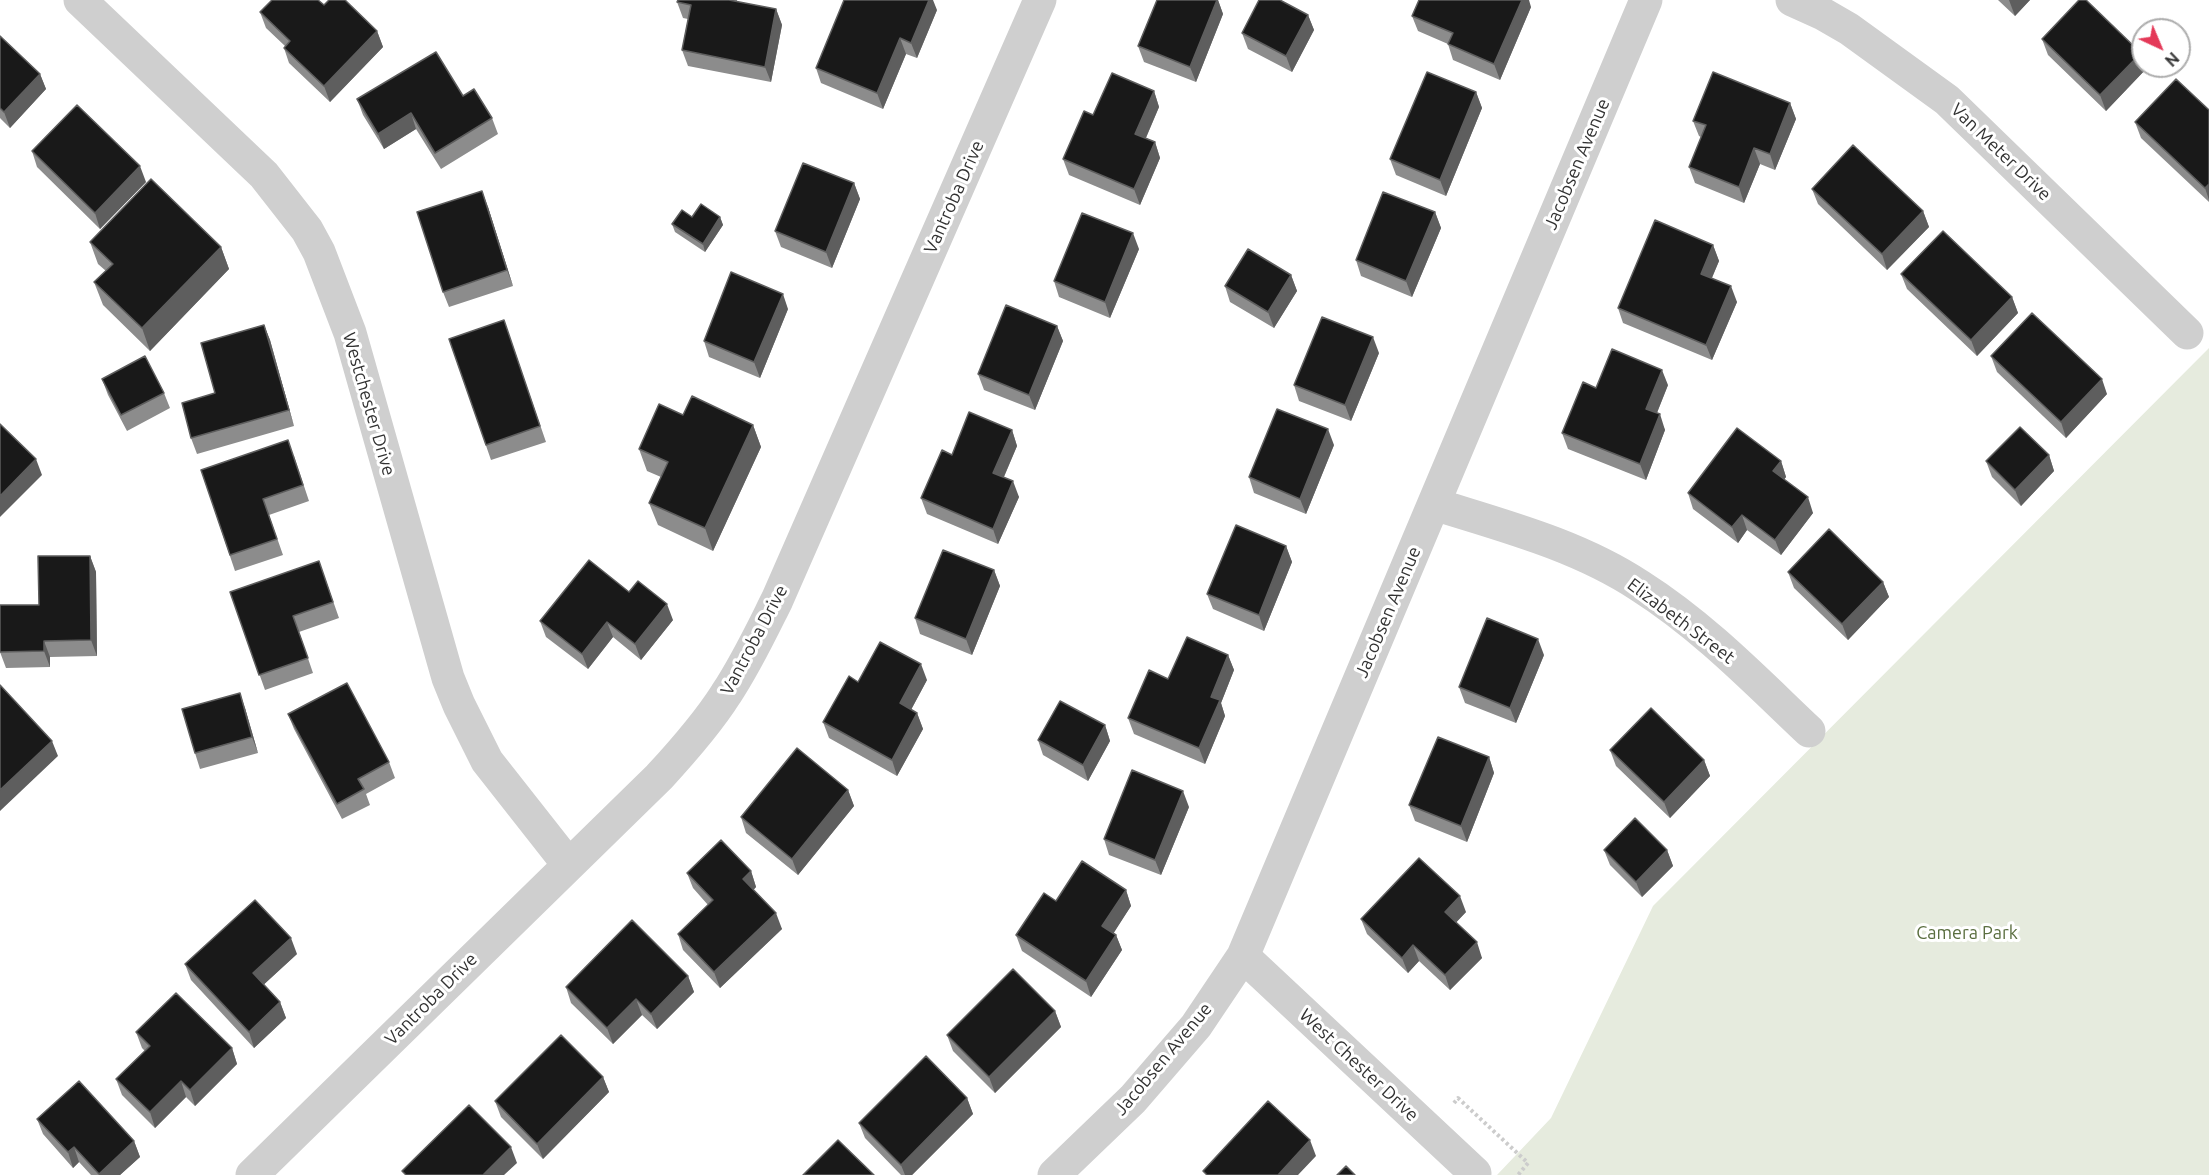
<!DOCTYPE html>
<style>
body{margin:0}
#map{position:relative;width:2209px;height:1175px;overflow:hidden;background:#fff;font-family:Ubuntu,sans-serif}
canvas{display:block}
.north{position:absolute;left:2131px;top:18px;width:60px;height:60px;box-sizing:border-box;background:#fff;border:2px solid #adadad;border-radius:50%;rotate:136deg;font-size:16px;font-weight:700;line-height:24px;text-align:center;color:#323232}
.north::after{content:'';display:block;margin:auto;width:21px;height:27px;background:#e43958;clip-path:polygon(50% 0,100% 100%,50% 72%,0 100%)}
</style>
<div id="map">
<canvas width="2209" height="1175"></canvas>
<div class="north">N</div>
</div>
<script>
const ctx = document.querySelector('canvas').getContext('2d');
ctx.lineJoin = 'round';
function fillPath(path, color) {
  ctx.fillStyle = color;
  ctx.fill(path, 'evenodd');
}
function stroke(path, color, width, dash) {
  ctx.strokeStyle = color;
  ctx.lineWidth = width;
  ctx.lineCap = dash ? 'butt' : 'round';
  ctx.setLineDash(dash || []);
  ctx.stroke(path);
}
function label(font, color, halo, rows, align = 'center') {
  ctx.font = font + ' Ubuntu,sans-serif';
  ctx.lineWidth = 6;
  ctx.setLineDash([]);
  ctx.textBaseline = 'middle';
  ctx.strokeStyle = halo;
  ctx.fillStyle = color;
  for (const [text, x, y, turn = 0] of rows) {
    ctx.save();
    ctx.translate(x, y);
    ctx.rotate((+turn || 0) * Math.PI / 180);
    ctx.textAlign = isNaN(turn) ? turn : align;
    if (halo) ctx.strokeText(text, 0, 0);
    ctx.fillText(text, 0, 0);
    ctx.restore();
  }
}
const green = new Path2D(`
 M2209,348V1175H1497L1551,1118L1653,906Z`);
const path = new Path2D(`
 M1454,1103L1458,1098L1528,1163L1518,1175`);
const minor = new Path2D(`
 M80,0L264,175L307,230L319,252L350,333L448,678L459,705L487,761L568,864
 M1792,0L1823,14L1849,29L1947,100L2187,333
 M1434,504C1504,526 1578,545 1640,586C1703,626 1755,680 1809,731
 M1243,956L1475,1173
 M252,1175L659,777C683,751 707,724 726,694C746,664 761,632 777,600L1040,0
 M1054,1175L1133,1099L1196,1026L1243,956L1646,0`);
const wall = new Path2D(`
 M678,0H737V2L776,9L782,25L771,82L688,66L682,50L688,19L683,18L677,2Z
 M1157,0H1218L1223,14L1196,82L1144,62L1138,46Z
 M1998,0H2030L2015,16Z
 M324,5L377,31L383,47L330,102L289,63L284,48L285,46L266,28L260,12Z
 M1531,7L1500,80L1453,60L1448,44L1418,31L1412,16Z
 M937,10L917,58L906,54L883,109L821,83L816,68Z
 M1308,15L1314,30L1292,72L1248,49L1242,33Z
 M0,36L40,74L46,89L10,128L0,118Z
 M2042,39L2141,53L2143,58V66H2146L2147,68L2106,111L2048,55Z
 M1154,91L1159,107L1146,138L1155,142L1160,158L1140,205L1069,175L1063,159L1093,115Z
 M1476,92L1482,108L1446,196L1396,175L1390,159Z
 M463,96L492,118L498,134L441,169L416,129L384,149L363,115L357,99Z
 M1790,103L1796,119L1775,170L1760,164L1744,203L1695,183L1689,167L1701,137L1699,136L1693,121Z
 M2209,110V202L2141,138L2135,122Z
 M32,151L146,182L100,229L37,167Z
 M854,183L860,199L832,268L781,247L775,231Z
 M1812,189L1923,211L1929,227L1887,270L1818,204Z
 M488,207L513,286L449,307L443,292Z
 M1435,212L1441,228L1412,297L1361,276L1356,260Z
 M692,217H720L723,225L705,252L675,232L672,224Z
 M90,242L221,247L229,269L150,351L103,305L94,282L106,271L98,264Z
 M1713,245L1719,261L1712,278L1737,302L1712,360L1623,323L1618,308Z
 M1139,249L1110,318L1059,297L1054,281Z
 M1901,274L2012,297L2018,313L1977,356L1907,289Z
 M1291,275L1297,291L1274,328L1230,302L1225,286Z
 M788,309L760,378L709,357L704,341Z
 M504,320L546,442L491,460L449,339Z
 M264,325L270,340L294,426L197,454L191,438L215,393Z
 M1057,326L1063,341L1035,410L984,390L978,374Z
 M1379,353L1351,421L1299,401L1294,385Z
 M1991,356L2107,394L2066,438L1997,372Z
 M102,379L164,393L170,408L127,431L108,395Z
 M1668,385L1657,413L1665,430L1646,480L1568,449L1562,433L1596,388Z
 M683,415L753,425L761,447L713,551L658,525L649,503L661,477L647,471L639,449Z
 M1012,430L1017,446L1004,477L1019,497L998,544L927,514L921,498L952,455Z
 M1334,445L1306,514L1254,493L1249,477Z
 M2049,455L2054,471L2021,506L1992,477L1986,461Z
 M294,456L309,501L269,515L283,555L235,571L201,470Z
 M1781,461L1786,477L1784,479L1813,513L1781,555L1747,530L1738,543L1693,509L1688,493Z
 M1286,546L1292,562L1264,631L1213,609L1207,594Z
 M90,556L96,572L97,656L50,657V667L6,668L0,652L39,605Z
 M319,561L339,618L299,632L313,673L265,690L230,592Z
 M994,570L1000,586L972,655L920,634L915,618Z
 M1788,572L1883,582L1889,597L1848,640L1794,588Z
 M673,620L641,660L613,637L588,669L546,637L540,621Z
 M1228,655L1234,670L1221,703L1225,716L1205,764L1134,734L1128,718L1168,679Z
 M1544,655L1516,723L1465,703L1459,687Z
 M927,680L911,710L917,713L923,729L897,776L829,738L823,722L858,682Z
 M245,708L258,753L200,769L195,753Z
 M288,714L389,762L395,778L366,794L370,805L342,819L294,729Z
 M1105,725L1110,741L1088,781L1043,755L1038,740Z
 M1610,750L1704,760L1710,776L1670,818L1616,766Z
 M1489,757L1494,773L1467,842L1415,821L1409,805Z
 M848,790L854,806L798,875L746,833L741,817Z
 M1189,807L1161,875L1109,855L1104,839Z
 M1604,850H1667L1673,866L1642,897L1610,865Z
 M751,871L756,887L753,890L782,929L720,988L683,950L678,934L708,905L693,888L687,873Z
 M1126,890L1131,906L1113,933L1116,935L1122,950L1091,997L1022,951L1016,935L1056,901Z
 M1466,912L1456,922L1482,958L1450,990L1419,961L1408,973L1367,934L1361,919Z
 M297,954L263,985L280,1002L286,1018L254,1048L191,980L185,964Z
 M688,976L694,992L657,1029L642,1015L613,1044L571,1003L566,987Z
 M1055,1011L1061,1027L995,1093L953,1051L947,1035Z
 M136,1032L232,1048L237,1064L195,1106L186,1097L155,1128L122,1095L116,1079L145,1051L142,1048Z
 M603,1077L609,1092L543,1159L501,1117L495,1101Z
 M967,1098L973,1114L912,1175H901L865,1138L859,1123Z
 M37,1119L134,1141L140,1157L120,1175H91L79,1162L73,1168L43,1134Z`);
const shadedWall = new Path2D(`
 M929,0H933L937,10L917,58L911,43Z
 M1217,0H1218L1223,14L1196,82L1190,67Z
 M1522,0H1529L1531,7L1500,80L1494,64Z
 M2009,0H2030L2015,16Z
 M776,9L782,25L771,82L765,67Z
 M1308,15L1314,30L1292,72L1286,56Z
 M377,31L383,47L330,102L324,86Z
 M900,38L906,54L883,109L877,93Z
 M2141,53L2143,58V66H2146L2147,68L2106,111L2100,95Z
 M40,74L46,89L10,128L4,112Z
 M1154,91L1159,107L1141,149L1135,134Z
 M1476,92L1482,108L1446,196L1440,180Z
 M1790,103L1796,119L1775,170L1770,154Z
 M411,113L416,129L384,149L378,134Z
 M1155,142L1160,158L1140,205L1134,189Z
 M1754,148L1760,164L1744,203L1739,187Z
 M140,166L146,182L100,229L95,213Z
 M854,183L860,199L832,268L826,252Z
 M2209,184V200L2205,188Z
 M482,191L488,207L513,286L507,270Z
 M1923,211L1929,227L1887,270L1882,254Z
 M1435,212L1441,228L1412,297L1406,281Z
 M720,217L723,225L705,252L703,244Z
 M1133,233L1139,249L1110,318L1105,302Z
 M1713,245L1719,261L1707,289L1701,274Z
 M221,247L229,269L150,351L142,328Z
 M1291,275L1297,291L1274,328L1268,312Z
 M1731,286L1737,302L1712,360L1706,345Z
 M783,294L788,309L760,378L754,362Z
 M2012,297L2018,313L1977,356L1971,340Z
 M264,325L270,340L294,426L289,410Z
 M1057,326L1063,341L1035,410L1029,395Z
 M1373,337L1379,353L1351,421L1345,405Z
 M1662,370L1668,385L1652,425L1646,409Z
 M2102,379L2107,394L2066,438L2061,422Z
 M1660,414L1665,430L1646,480L1640,464Z
 M753,425L761,447L713,551L705,528Z
 M1328,429L1334,445L1306,514L1300,499Z
 M1012,430L1017,446L999,488L993,473Z
 M2049,455L2054,471L2021,506L2015,490Z
 M36,459L42,475L0,517V496Z
 M1781,461L1786,477L1779,487L1773,471Z
 M1013,481L1019,497L998,544L993,529Z
 M1808,497L1813,513L1781,555L1775,540Z
 M1742,515L1747,530L1738,543L1732,527Z
 M1286,546L1292,562L1264,631L1259,615Z
 M90,556L96,572L97,656L91,640Z
 M994,570L1000,586L972,655L966,639Z
 M1883,582L1889,597L1848,640L1842,624Z
 M667,604L673,620L641,660L635,644Z
 M607,622L613,637L588,669L582,654Z
 M1538,639L1544,655L1516,723L1510,708Z
 M44,641L50,657V667L44,651Z
 M1228,655L1234,670L1221,703L1225,716L1205,764L1199,748L1211,697Z
 M921,664L927,680L906,719L900,703Z
 M240,693L245,708L258,753L252,737Z
 M917,713L923,729L897,776L892,760Z
 M1105,725L1110,741L1088,781L1083,765Z
 M52,741L58,756L0,811V790Z
 M1489,757L1494,773L1467,842L1461,826Z
 M1704,760L1710,776L1670,818L1664,802Z
 M848,790L854,806L798,875L792,859Z
 M1183,791L1189,807L1161,875L1155,860Z
 M1667,850L1673,866L1642,897L1636,882Z
 M751,871L756,887L749,895L743,879Z
 M1126,890L1131,906L1108,942L1102,926Z
 M1460,896L1466,912L1451,928L1445,912Z
 M776,913L782,929L720,988L714,972Z
 M1116,935L1122,950L1091,997L1086,981Z
 M291,938L297,954L259,989L253,973Z
 M1477,942L1482,958L1450,990L1445,975Z
 M1413,945L1419,961L1408,973L1402,958Z
 M688,976L694,992L657,1029L651,1014Z
 M636,999L642,1015L613,1044L607,1028Z
 M280,1002L286,1018L254,1048L249,1032Z
 M1055,1011L1061,1027L995,1093L989,1077Z
 M232,1048L237,1064L195,1106L190,1090Z
 M603,1077L609,1092L543,1159L537,1144Z
 M181,1081L186,1097L155,1128L150,1112Z
 M967,1098L973,1114L912,1175H905L901,1165Z
 M1310,1140L1316,1156L1298,1175H1278Z
 M134,1141L140,1157L120,1175H99V1174Z
 M74,1147L79,1162L73,1168L68,1152Z
 M511,1147L517,1163L504,1175H483Z`);
const building = new Path2D(`
 M272,0H318L324,5L329,0H345L377,31L324,86L284,48L290,41L260,12Z
 M678,0H729L776,9L765,67L682,50L691,5L677,2Z
 M844,0H929L911,43L900,38L877,93L816,68Z
 M1157,0H1217L1190,67L1138,46Z
 M1259,0H1280L1308,15L1286,56L1242,33Z
 M1419,0H1522L1494,64L1448,44L1453,33L1412,16Z
 M2079,0H2086L2141,53L2100,95L2042,39Z
 M0,36L40,74L4,112L0,108Z
 M436,52L463,96L474,89L492,118L435,153L411,113L378,134L357,99Z
 M1427,72L1476,92L1440,180L1390,159Z
 M1713,72L1790,103L1770,154L1754,148L1739,187L1689,167L1706,125L1693,121Z
 M1112,73L1154,91L1135,134L1155,142L1134,189L1063,159L1084,111L1093,115Z
 M2176,79L2209,110V184L2205,188L2135,122Z
 M77,105L140,166L95,213L32,151Z
 M1853,145L1923,211L1882,254L1812,189Z
 M803,163L854,183L826,252L775,231Z
 M151,179L221,247L142,328L94,282L113,264L90,242Z
 M482,191L507,270L443,292L417,212Z
 M1383,192L1435,212L1406,281L1356,260Z
 M701,204L720,217L703,244L672,224L682,210L692,217Z
 M1082,213L1133,233L1105,302L1054,281Z
 M1655,220L1713,245L1701,274L1731,286L1706,345L1618,308Z
 M1943,231L2012,297L1971,340L1901,274Z
 M1248,249L1291,275L1268,312L1225,286Z
 M731,272L783,294L754,362L704,341Z
 M1006,305L1057,326L1029,395L978,374Z
 M2032,313L2102,379L2061,422L1991,356Z
 M1322,317L1373,337L1345,405L1294,385Z
 M504,320L540,426L486,445L449,339Z
 M264,325L289,410L191,438L182,403L215,393L201,343Z
 M1612,349L1662,370L1646,409L1660,414L1640,464L1562,433L1583,382L1596,388Z
 M145,356L164,393L121,415L102,379Z
 M692,396L753,425L705,528L649,503L668,462L639,449L659,404L683,415Z
 M1277,409L1328,429L1300,499L1249,477Z
 M969,412L1012,430L993,473L1013,481L993,529L921,498L942,450L952,455Z
 M0,424L36,459L0,496Z
 M2020,427L2049,455L2015,490L1986,461Z
 M1737,428L1781,461L1773,471L1808,497L1775,540L1742,515L1732,527L1688,493Z
 M288,440L303,485L263,499L277,539L230,555L201,470Z
 M1236,525L1286,546L1259,615L1207,594Z
 M1829,529L1883,582L1842,624L1788,572Z
 M943,550L994,570L966,639L915,618Z
 M38,556H90L91,640L44,641V651L0,652V605H39Z
 M589,560L629,592L638,581L667,604L635,644L607,622L582,654L540,621Z
 M319,561L333,602L293,616L308,658L259,675L230,592Z
 M1487,618L1538,639L1510,708L1459,687Z
 M1187,637L1228,655L1211,697L1220,700L1199,748L1128,718L1149,670L1168,679Z
 M880,642L921,664L900,703L917,713L892,760L823,722L849,676L858,682Z
 M347,683L389,762L358,779L364,789L337,804L288,714Z
 M0,685L52,741L0,790Z
 M240,693L252,737L195,753L182,709Z
 M1060,701L1105,725L1083,765L1038,740Z
 M1651,708L1704,760L1664,802L1610,750Z
 M1438,737L1489,757L1461,826L1409,805Z
 M797,748L848,790L792,859L741,817Z
 M1132,770L1183,791L1155,860L1104,839Z
 M1635,818L1667,850L1636,882L1604,850Z
 M721,840L751,871L743,879L776,913L714,972L678,934L713,900L687,873Z
 M1419,858L1460,896L1445,912L1477,942L1445,975L1413,945L1402,958L1361,919Z
 M1082,861L1126,890L1102,926L1116,935L1086,981L1016,935L1044,893L1056,901Z
 M255,900L291,938L253,973L280,1002L249,1032L185,964Z
 M632,920L688,976L651,1014L636,999L607,1028L566,987Z
 M1013,969L1055,1011L989,1077L947,1035Z
 M176,993L232,1048L190,1090L181,1081L150,1112L116,1079L150,1046L136,1032Z
 M561,1035L603,1077L537,1144L495,1101Z
 M926,1056L967,1098L901,1165L859,1123Z
 M79,1081L134,1141L99,1174L74,1147L68,1152L37,1119Z
 M1268,1101L1310,1140L1278,1175H1207L1203,1171Z
 M469,1105L511,1147L483,1175H406L402,1171Z
 M838,1140L874,1175H803Z
 M1346,1166L1355,1175H1337Z`);
const streetNames = [
 ["Van Meter Drive",2001,152,44],
 ["Jacobsen Avenue",1577,164,-67],
 ["Vantroba Drive",954,197,-66],
 ["Westchester Drive",369,404,74],
 ["Jacobsen Avenue",1388,612,-67],
 ["Elizabeth Street",1681,621,37],
 ["Vantroba Drive",754,640,-62],
 ["Vantroba Drive",431,999,-45],
 ["Jacobsen Avenue",1163,1059,-50],
 ["West Chester Drive",1359,1065,43]
];
const parkNames = [
 ["Camera Park",1967,933]
];
fillPath(green, '#e6ebde');
stroke(path, '#ccc', 4, [3, 3]);
stroke(minor, '#cfcfcf', 33);
fillPath(wall, '#8c8c8c');
fillPath(shadedWall, '#5e5e5e');
fillPath(building, '#191919');
stroke(building, '#5e5e5e', 1.5);
label('18px', '#323232', '#fff', streetNames);
label('18px', '#5a6e3f', '#fff', parkNames);
</script>
